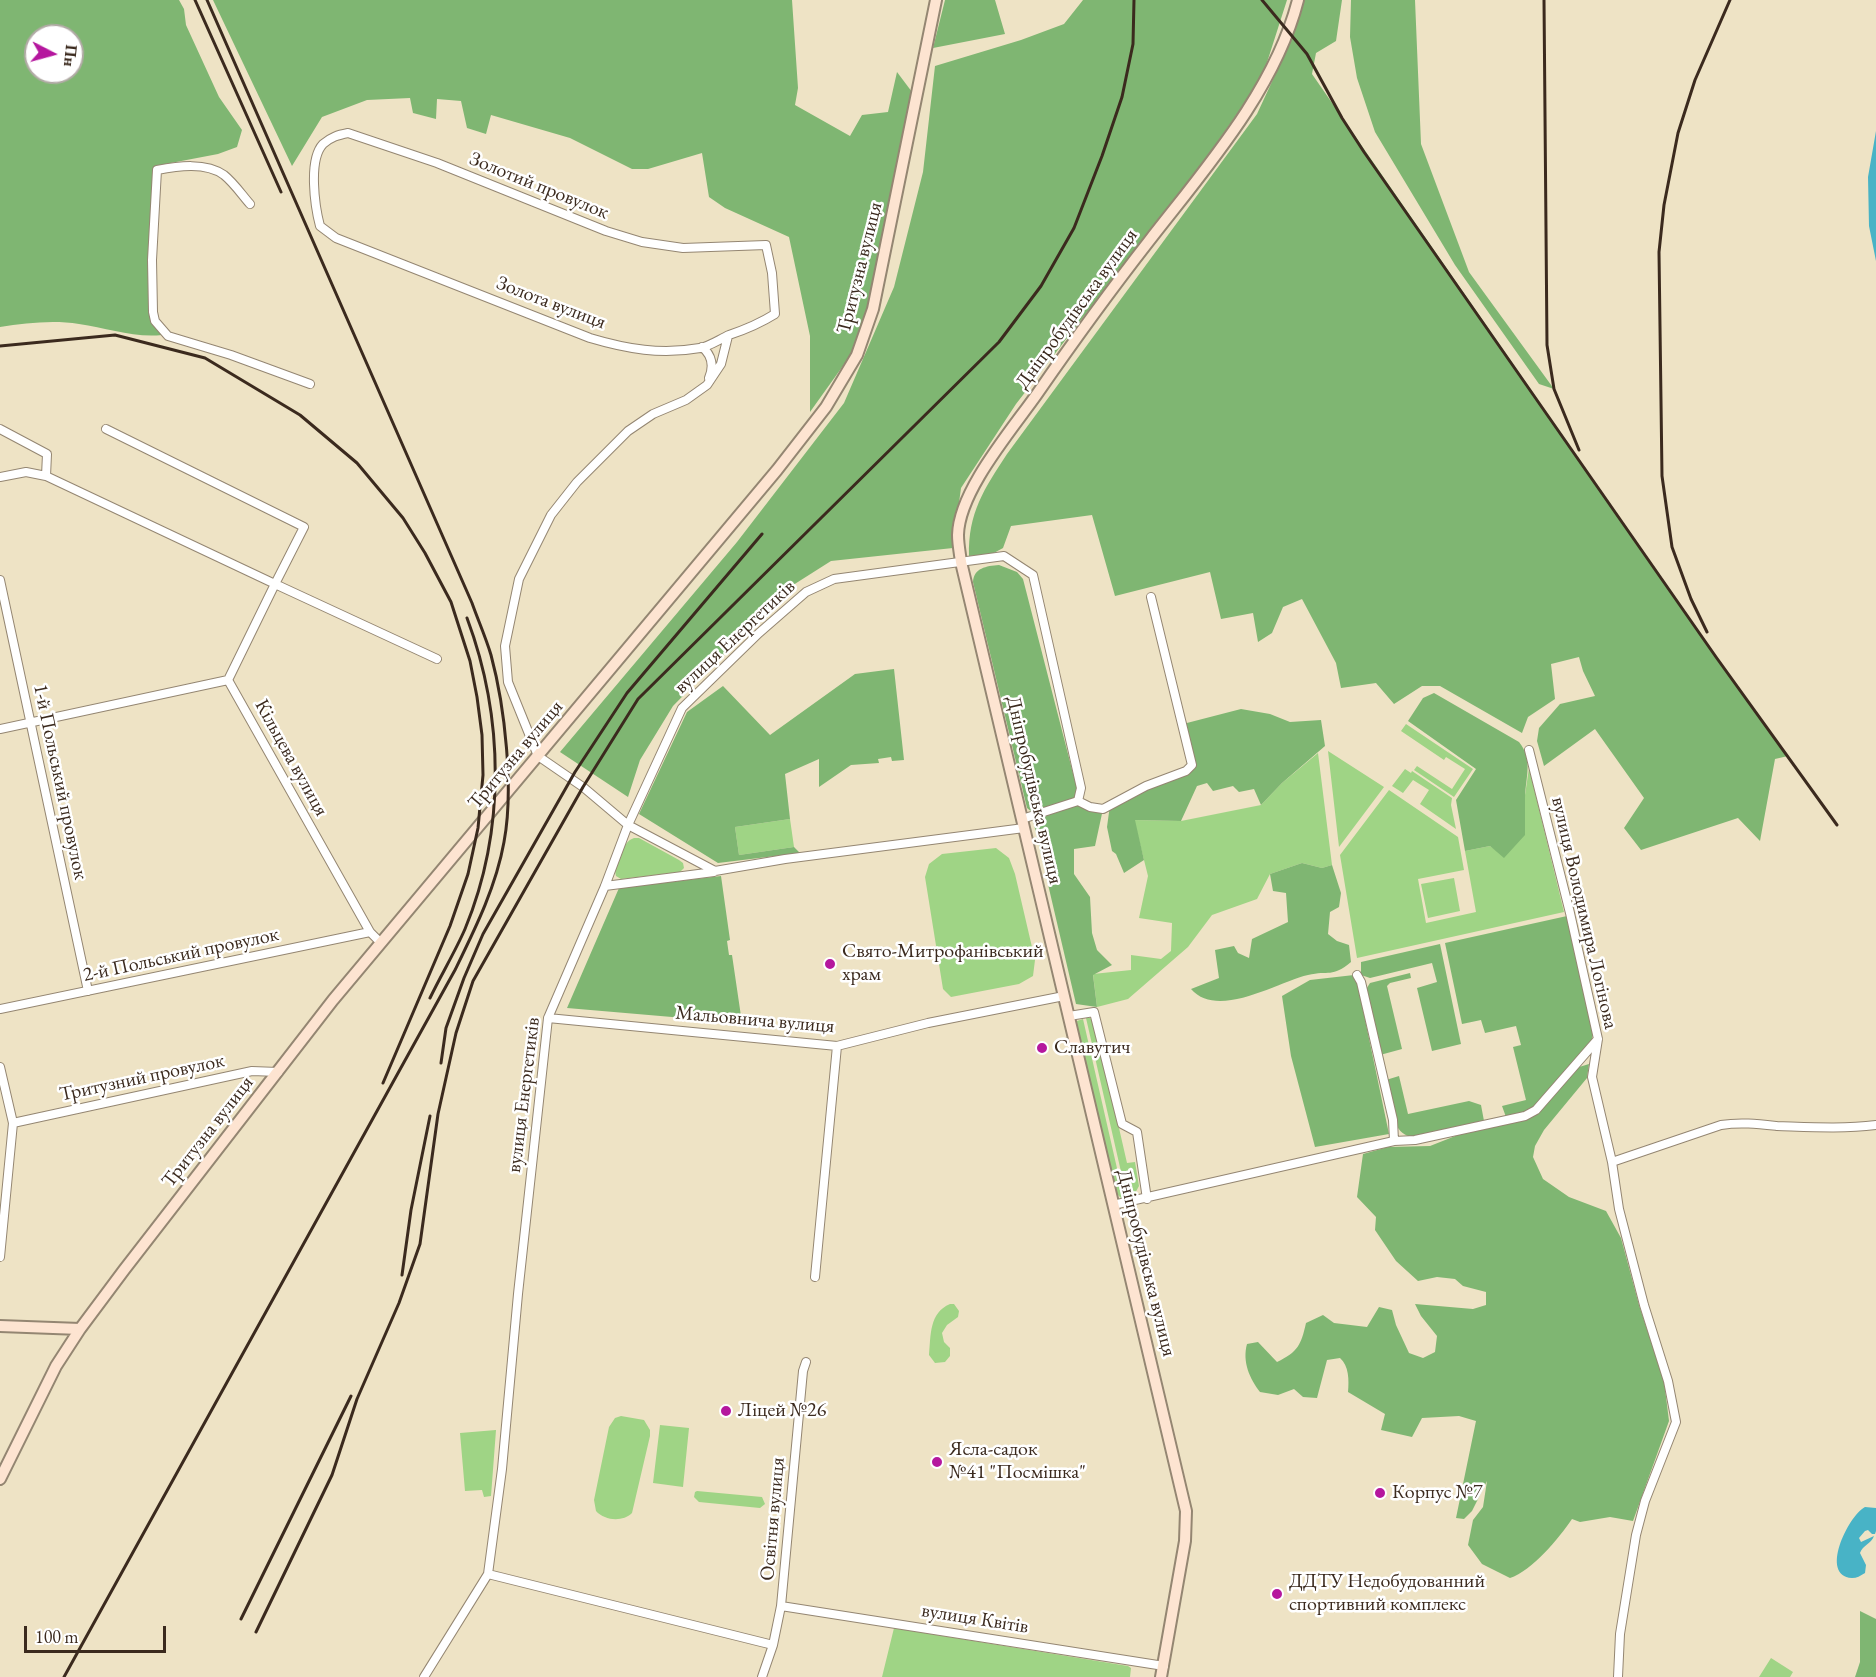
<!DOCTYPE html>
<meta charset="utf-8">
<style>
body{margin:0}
#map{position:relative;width:1876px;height:1677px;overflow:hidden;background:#eee3c5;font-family:"EB Garamond",serif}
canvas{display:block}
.north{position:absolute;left:24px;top:24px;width:60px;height:60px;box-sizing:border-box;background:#fff;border:2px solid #b1aaa5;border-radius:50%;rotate:96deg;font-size:16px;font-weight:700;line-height:24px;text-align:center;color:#3b2a1e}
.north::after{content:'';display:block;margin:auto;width:21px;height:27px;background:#b5179e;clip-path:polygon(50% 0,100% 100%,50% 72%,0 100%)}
.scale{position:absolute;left:24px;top:1626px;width:142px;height:27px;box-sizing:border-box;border:3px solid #3b2a1e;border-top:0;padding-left:8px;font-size:18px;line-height:21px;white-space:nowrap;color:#3b2a1e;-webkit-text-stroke:4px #fff;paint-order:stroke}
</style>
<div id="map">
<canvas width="1876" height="1677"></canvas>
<div class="north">Пн</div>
<div class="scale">100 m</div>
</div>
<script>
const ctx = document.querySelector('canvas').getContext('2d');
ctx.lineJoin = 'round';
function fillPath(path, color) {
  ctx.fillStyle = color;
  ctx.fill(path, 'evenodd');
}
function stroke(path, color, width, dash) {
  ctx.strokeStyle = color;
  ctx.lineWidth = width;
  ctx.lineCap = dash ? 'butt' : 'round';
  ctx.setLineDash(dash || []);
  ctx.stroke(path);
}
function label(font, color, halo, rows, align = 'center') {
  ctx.font = font + ' "EB Garamond",serif';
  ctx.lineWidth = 5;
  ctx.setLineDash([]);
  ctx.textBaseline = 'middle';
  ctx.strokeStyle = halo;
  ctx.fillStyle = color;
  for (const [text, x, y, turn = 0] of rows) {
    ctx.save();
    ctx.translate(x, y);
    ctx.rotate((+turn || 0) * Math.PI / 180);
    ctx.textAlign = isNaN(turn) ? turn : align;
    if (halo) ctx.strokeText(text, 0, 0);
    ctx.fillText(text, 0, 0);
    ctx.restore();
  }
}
const green = new Path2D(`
 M1406,724L1473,769L1454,797L1414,770L1417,766L1452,789L1465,769L1446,757L1444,760L1401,731Z
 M1328,751L1384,787L1339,847Z
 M1318,753L1332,865L1322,868L1302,863L1270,874L1257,899L1212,915L1188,947L1128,999L1097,1007L1093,974L1131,970V955L1161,959L1171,951L1172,923L1139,918L1148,876L1134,820L1181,821L1261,805L1282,783Z
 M1529,768L1564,912L1357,958L1340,855L1389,790L1458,837L1464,870L1418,879L1426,923L1476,912L1465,851L1490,846L1496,850L1525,795Z
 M1405,769L1411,773L1412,771L1452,798L1451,805L1456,829L1420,804L1429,790L1413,780L1403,793L1392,786Z
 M790,819L794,847L739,855L735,827Z
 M634,838H639L679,860L683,863L684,868L680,872L621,879L616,876L615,871C619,860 622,842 634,838Z
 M996,848L1009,858L1015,874L1035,960L1033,976L1019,984L951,997L943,989L925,877L929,864L942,854Z
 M1454,878L1460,911L1428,918L1421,884Z
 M1086,1018H1090L1095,1023L1127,1163L1135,1162L1139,1186L1133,1197L1127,1198Z
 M1083,1019L1124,1199L1121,1198L1115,1192L1076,1025L1077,1021Z
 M950,1304H954L959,1311L958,1317L947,1325L942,1333L944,1342L950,1348V1356L945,1362L935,1363L929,1355C931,1335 929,1313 950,1304Z
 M621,1416L644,1420L650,1430V1436L632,1513C623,1522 605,1521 596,1511L594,1500L609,1427L615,1418Z
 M660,1425L689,1428L683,1487L653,1483Z
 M496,1430L491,1496L484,1497L482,1490L465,1491L460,1433Z
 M697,1491L762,1497L765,1504L760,1508L699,1502L694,1497L695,1492Z
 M894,1628L1128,1666L1131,1668L1130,1677H882Z
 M1771,1658L1793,1672L1790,1677H1759Z`);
const forest = new Path2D(`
 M0,0H179L184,9L186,25L219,97L242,130L237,147L218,154L155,166L148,269L151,312L162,335C134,338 107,328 79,324C53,320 26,323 0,327ZM36,36H72V72H36Z
 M213,0H792L798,88L795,105L850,136L862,115L888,112L897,72L912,92L867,308L850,356L810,412V336L789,237L725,208L709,197L702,153L648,169H632L570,138L491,115L486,134L467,128L461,101L437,99L436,119L413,113L410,98L367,100L322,117L292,166Z
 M945,0H995L1005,34L933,48Z
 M1083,0H1287L1262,78L1207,157L1016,404L961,488L953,548L831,561L790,587L673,706L640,760L628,797L560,752L737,542L844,403L894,287L923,172L935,66L1021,40L1064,24Z
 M1304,0H1342L1336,41L1316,53L1312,74L1716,657L1788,756L1775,759L1760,841L1738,818L1641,850L1624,828L1644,798L1595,729L1544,766L1537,741L1539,728L1560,704L1595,696L1583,671L1579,657L1551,664L1555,699L1528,717L1522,733L1440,686H1422L1394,704L1376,683L1341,688L1336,663L1302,599L1283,607L1272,633L1258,642L1253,613L1221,619L1210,572L1115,596L1092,515L1011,526L1003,548L992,554L969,556C968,513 984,489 1007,454L1257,114L1289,45Z
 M1351,0H1415L1421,144L1469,272L1554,389L1539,384L1455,265L1375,132L1357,78L1350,37Z
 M999,565L1017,572L1023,579L1076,785L1077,790L1074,800L1033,813L1027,808L973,582C974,568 986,566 999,565Z
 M894,669L904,760L892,761L891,757L878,759L879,763L851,765L819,787V759L785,774L790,819L735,827L739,855L794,847L800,853L718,863L639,814L687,712L723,686L770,735L855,674Z
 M1434,693L1519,742C1533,759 1526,776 1525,797C1525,809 1525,822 1525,835L1504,858L1490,846L1465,851L1456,800L1476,769L1408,721L1423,698Z
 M1241,709L1270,714L1290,722L1321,720L1325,746L1282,783L1261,805L1254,789L1239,792L1233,786L1213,791L1207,783L1197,786L1181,821L1135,820L1144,860L1124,873L1116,854L1112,851L1107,827L1110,805L1192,765L1183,724Z
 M1078,801L1103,809L1095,846L1074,849V874L1090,897L1092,933L1097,950L1112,965L1093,975L1097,1007L1076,1004L1032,816Z
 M1302,863L1322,868L1332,865L1341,893L1339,907L1330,912L1328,934L1337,941L1349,945L1351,962C1332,978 1329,970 1308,975C1277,982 1218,1020 1191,989L1219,978L1215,950L1234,946L1238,953L1249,958L1252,939L1288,922L1286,893L1273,891L1270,874Z
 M721,876L730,940L727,941L729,955H732L742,1023L567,1008L619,888Z
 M1567,916L1593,1030L1592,1041L1534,1107L1523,1114L1506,1117L1502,1106L1526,1100L1513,1047L1521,1045L1516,1026L1485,1033L1481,1020L1462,1024L1445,943Z
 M1440,944L1461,1044L1432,1051L1417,988L1437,982L1432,963L1370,978L1361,975V962Z
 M1410,973L1411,978L1390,983L1387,986L1402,1049L1380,1055L1365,991L1370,983Z
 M1354,975L1357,981L1389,1134L1315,1147L1291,1056L1282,996L1310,980Z
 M1589,1064L1587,1078L1544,1130L1535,1146L1533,1157L1543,1179L1569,1197L1606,1211L1621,1238L1639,1305L1664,1381L1669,1421L1633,1521L1610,1517L1580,1522L1572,1519C1559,1538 1532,1571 1510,1578L1482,1564L1468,1545L1473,1520L1483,1507L1487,1481L1472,1511L1464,1519L1456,1518L1476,1421L1459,1416L1422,1418L1412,1437L1381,1430L1385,1414L1348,1392C1349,1380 1349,1366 1340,1358L1327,1360L1317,1398L1303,1397L1294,1389L1278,1395L1260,1392C1250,1379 1242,1362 1247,1344L1258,1342L1277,1362C1298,1352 1301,1345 1306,1323L1323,1315L1334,1323L1367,1327L1379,1307L1392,1310L1396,1325L1409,1353L1423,1358L1435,1352L1437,1336L1421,1316L1415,1304L1473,1309L1486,1305V1292L1463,1286L1455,1279L1437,1277L1418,1281L1396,1261L1375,1230L1376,1217L1357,1197L1363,1154L1388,1147L1430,1146L1463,1133L1526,1119L1576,1068Z
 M1399,1076L1408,1114L1469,1101L1481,1105L1484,1121L1415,1138C1407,1136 1401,1134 1397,1126L1386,1080Z
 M1860,1611L1876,1619V1677H1855L1860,1662Z`);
const water = new Path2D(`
 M1876,131V261L1869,226L1868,177Z
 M1865,1507L1876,1508V1531L1875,1534H1872L1868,1530L1865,1531L1859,1538L1861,1542L1874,1536C1871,1544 1863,1545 1860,1553L1866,1565L1865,1573C1860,1576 1857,1578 1852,1578C1819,1576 1848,1516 1865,1507Z`);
const street = new Path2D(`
 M348,133L437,163L606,231L642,242L683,248L766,245L772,273L775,314C759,324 747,329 729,335C720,339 710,346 700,348C661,355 627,349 590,338L336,238L320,226C315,207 308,160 323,144C331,137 338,135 348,133Z
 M250,204C242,195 234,183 224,175C206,162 178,166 157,170L152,260L153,312L155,321L168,336L231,355L310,384
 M728,336L721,364L707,385L686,400L653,414L628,431L577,482L551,515L519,579L505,646L508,682L538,756L583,787L628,825L715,871L785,859L1024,828
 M702,347C712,355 714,366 709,378
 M0,429L47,454L46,476
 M106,429L304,527L275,584L437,659
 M0,477L26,472L46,476L275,584L228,680L370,932L381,943
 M0,580L88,991
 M0,729L228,680
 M1529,750L1570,913L1598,1039L1592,1077L1612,1162L1619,1209L1644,1305L1668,1381L1676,1422L1645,1501L1636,1535L1620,1634L1618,1677
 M1022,819L1078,801L1090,807L1103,809L1146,786L1186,771L1192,765L1151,597
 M605,886L714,872
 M1357,975L1361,982L1393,1120L1394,1141
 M0,1009L370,932
 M1069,1016L1094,1012L1122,1124L1137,1132L1147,1199
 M548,1018L837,1046L928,1023L1064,996
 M0,1067L13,1123L0,1257
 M13,1123L252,1071L278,1072
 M1612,1162L1721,1125C1740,1122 1758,1124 1777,1126C1810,1127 1843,1129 1876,1125
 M1113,1205L1394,1141L1415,1140L1525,1116L1536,1110L1598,1039
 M815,1277L837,1046
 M488,1574L773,1645
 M781,1606L1164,1666
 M424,1677L488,1574L502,1469L518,1294L548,1018L605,886L628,825L682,708L759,633L806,592L834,579L1004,556L1033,575L1081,788L1078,801
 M762,1677L773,1645L781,1606L803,1371L806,1362`);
const secondary = new Path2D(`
 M0,1326L80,1329
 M0,1479L56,1366L80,1329L124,1270L333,1000L777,470L826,407L857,355L873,309L936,0
 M1161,1677L1185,1541L1186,1511L961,562C960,554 958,544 958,535C959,491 1011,431 1037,394C1073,342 1110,291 1149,241C1205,169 1275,90 1298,0`);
const rail = new Path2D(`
 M195,0L281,192
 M1262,0L1307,54L1342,118L1364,152L1716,657L1837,825
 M1544,0L1547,345L1554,389L1579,450
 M0,346L115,335L205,358L300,415L357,463L403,518L425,553L451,602L470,661L477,697L482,735L483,775L478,828L468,874L450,926L383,1083
 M1707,632L1691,599L1672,547L1662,476L1659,252L1664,205L1678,133L1695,80L1730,0
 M430,998C441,975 455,952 465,929C506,830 504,717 467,618
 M441,1063L446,1028L464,978L483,934L575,772L627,693L762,534
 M402,1275L411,1210L430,1116
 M241,1619L351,1396
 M256,1632L332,1475L357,1399L399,1303L420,1244L438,1114L456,1033L473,981L583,787L638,699L999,342L1041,286L1074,228L1102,156L1122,97L1133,44L1134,0
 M64,1677L455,970C475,929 496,887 504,842C514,789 505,707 491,655C486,638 478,620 472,603L207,0`);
const markers = [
 [830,964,6,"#b5179e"],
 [1042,1048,6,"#b5179e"],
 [726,1411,6,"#b5179e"],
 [937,1462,6,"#b5179e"],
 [1380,1493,6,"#b5179e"],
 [1277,1594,6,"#b5179e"]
];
const streetNames = [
 ["Золотий провулок",539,186,22],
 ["Тритузна вулиця",860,268,-76],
 ["Золота вулиця",551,303,21],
 ["Дніпробудівська вулиця",1077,309,-54],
 ["вулиця Енергетиків",735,637,-43],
 ["Тритузна вулиця",516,755,-50],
 ["Кільцева вулиця",291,758,61],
 ["1-й Польський провулок",60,782,78],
 ["Дніпробудівська вулиця",1034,790,77],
 ["вулиця Володимира Логінова",1584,913,77],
 ["2-й Польський провулок",181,955,-12],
 ["Мальовнича вулиця",755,1020,5],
 ["Тритузний провулок",142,1078,-12],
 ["вулиця Енергетиків",524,1095,-83],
 ["Тритузна вулиця",208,1132,-52],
 ["Дніпробудівська вулиця",1146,1263,76],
 ["Освітня вулиця",773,1519,-85],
 ["вулиця Квітів",975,1619,9]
];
const poiNames = [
 ["Свято-Митрофанівський",842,952],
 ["храм",842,975],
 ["Славутич",1054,1048],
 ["Ліцей №26",738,1411],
 ["Ясла-садок",949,1450],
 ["№41 \"Посмішка\"",949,1473],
 ["Корпус №7",1392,1493],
 ["ДДТУ Недобудованний",1289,1582],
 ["спортивний комплекс",1289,1605]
];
fillPath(green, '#9fd485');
fillPath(forest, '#7fb672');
fillPath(water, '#48b3c6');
stroke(street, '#948672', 10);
stroke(secondary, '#948672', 14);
stroke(street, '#fff', 8);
stroke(secondary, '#fde4d1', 10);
stroke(rail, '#3b2a1e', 3);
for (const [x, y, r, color] of markers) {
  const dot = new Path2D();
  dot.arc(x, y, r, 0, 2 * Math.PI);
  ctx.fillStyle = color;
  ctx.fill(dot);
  stroke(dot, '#fff', 2);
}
label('20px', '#3b2a1e', '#fff', streetNames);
label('20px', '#3b2a1e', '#fff', poiNames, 'left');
</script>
